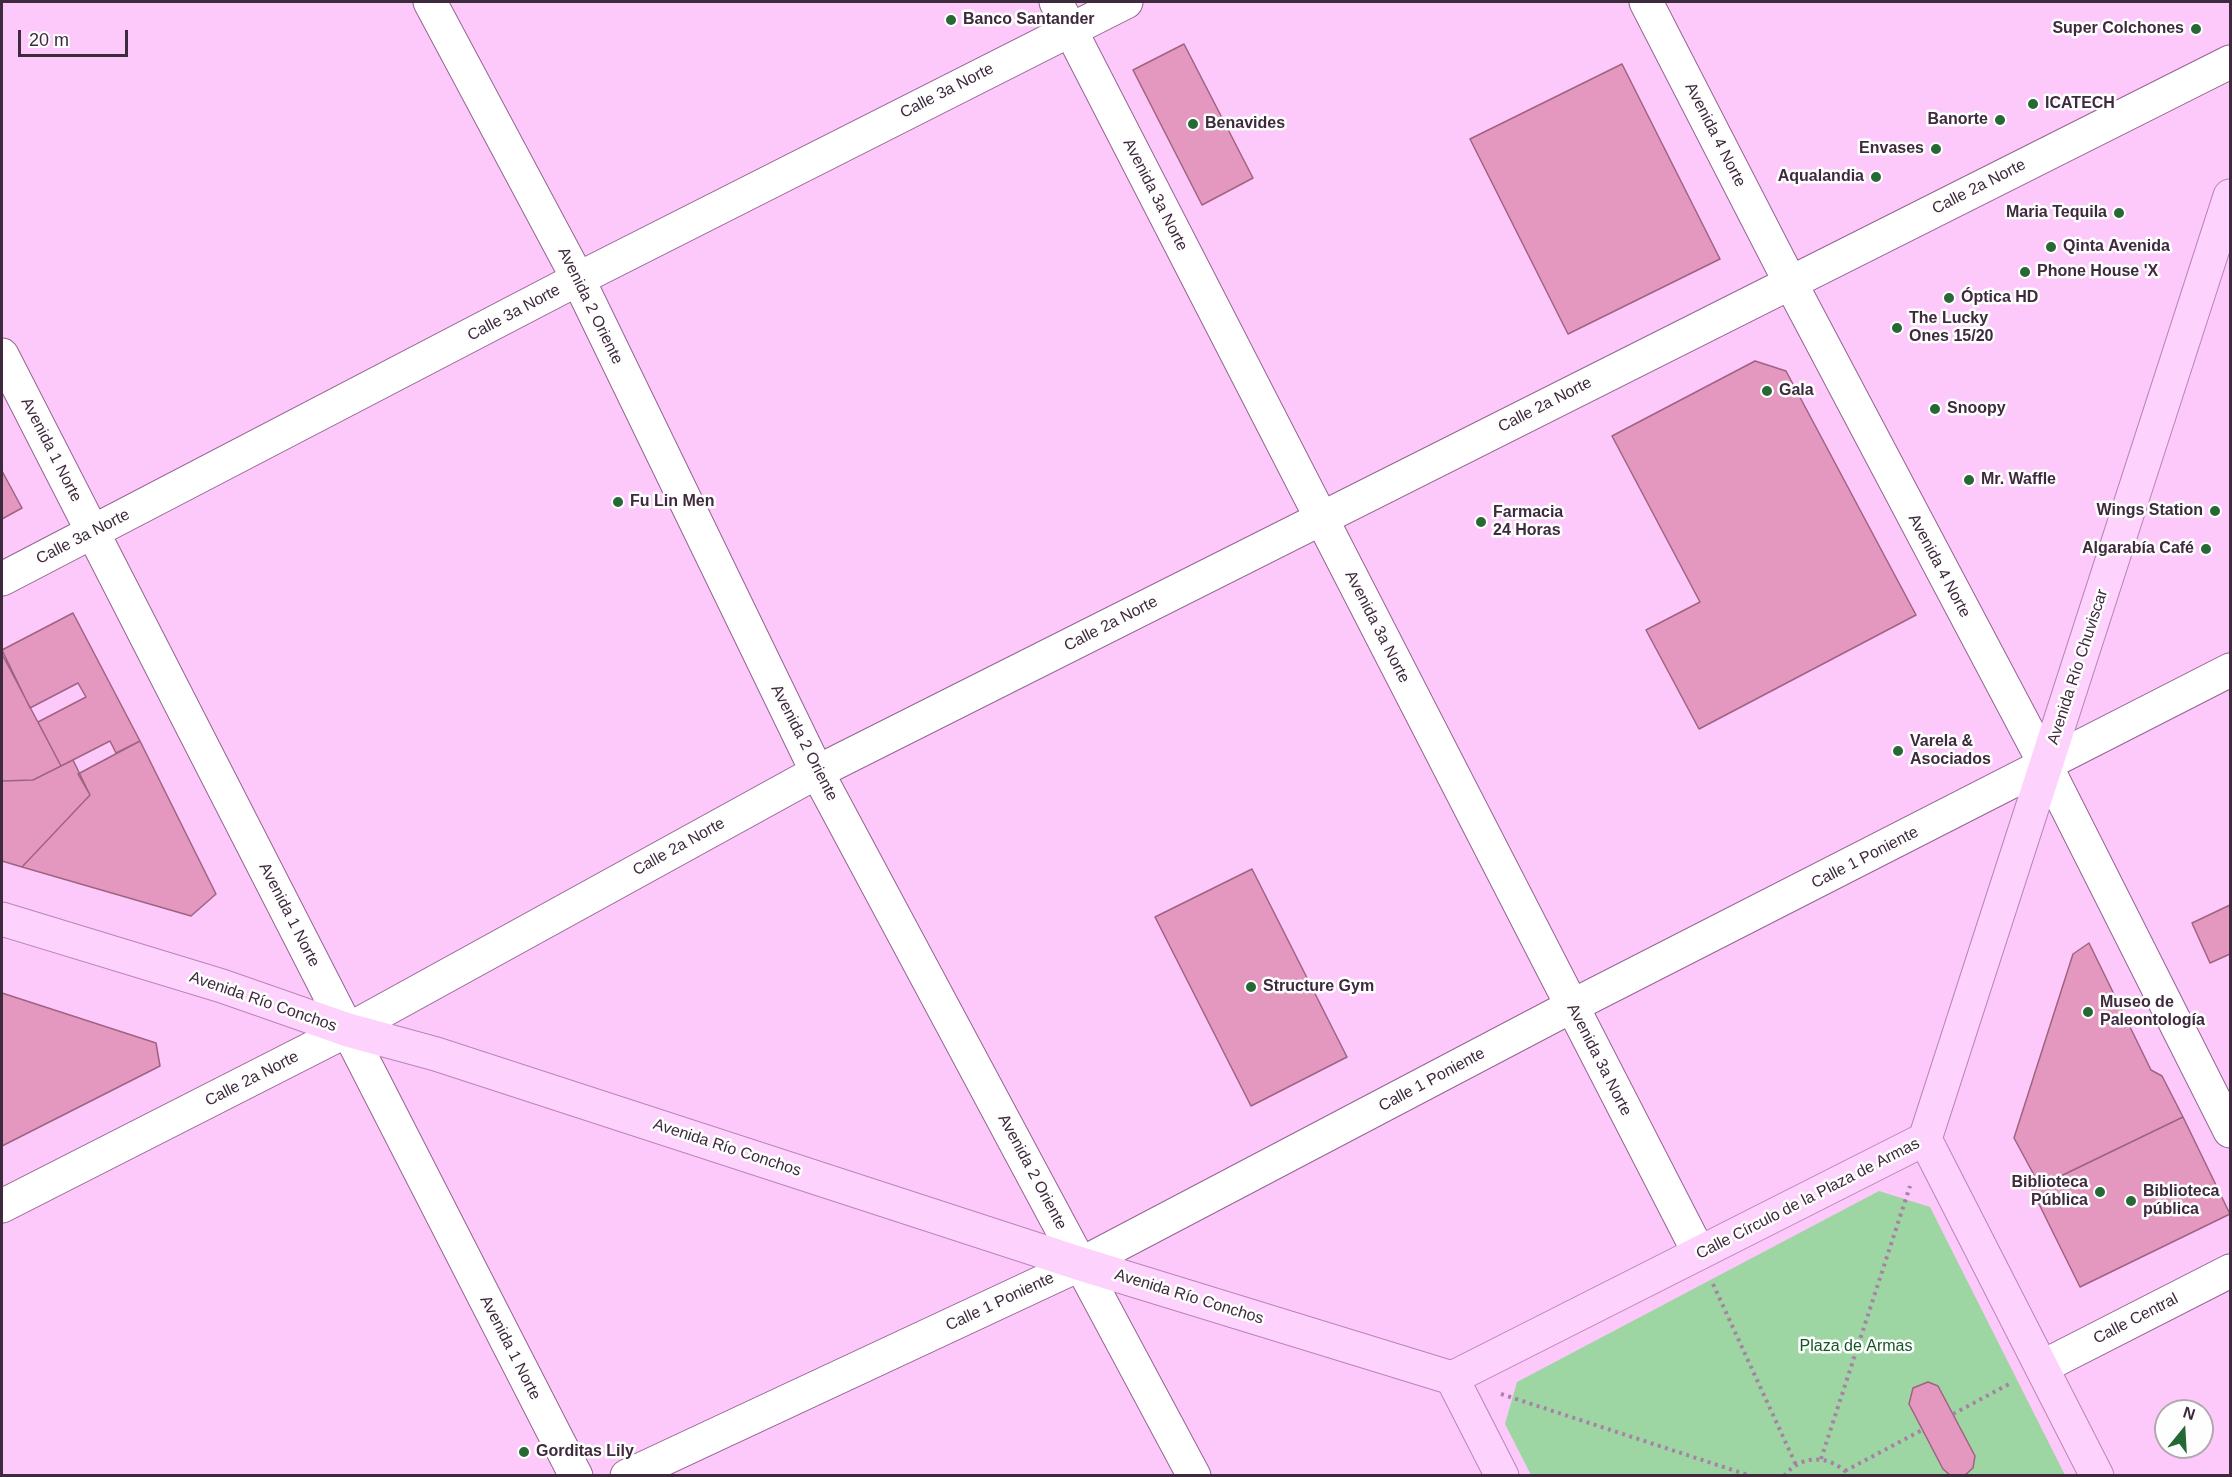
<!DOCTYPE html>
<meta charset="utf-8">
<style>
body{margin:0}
#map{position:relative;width:2232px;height:1477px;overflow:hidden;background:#fdc9fb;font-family:Helvetica,sans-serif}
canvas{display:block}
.frame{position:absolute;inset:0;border:3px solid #3e2a3d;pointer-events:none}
.north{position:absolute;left:2154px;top:1399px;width:60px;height:60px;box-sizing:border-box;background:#fefefe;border:2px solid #b1a9b1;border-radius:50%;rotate:18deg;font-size:16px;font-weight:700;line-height:24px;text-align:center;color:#3e2a3d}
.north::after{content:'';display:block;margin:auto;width:21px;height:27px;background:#266934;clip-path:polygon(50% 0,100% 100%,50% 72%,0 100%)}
.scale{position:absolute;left:18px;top:30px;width:110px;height:27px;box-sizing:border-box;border:3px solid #3e2a3d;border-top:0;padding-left:8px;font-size:18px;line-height:21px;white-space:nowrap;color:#3e2a3d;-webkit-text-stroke:4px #fefefe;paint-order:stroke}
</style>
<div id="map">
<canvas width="2232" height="1477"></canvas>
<div class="frame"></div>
<div class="north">N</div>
<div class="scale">20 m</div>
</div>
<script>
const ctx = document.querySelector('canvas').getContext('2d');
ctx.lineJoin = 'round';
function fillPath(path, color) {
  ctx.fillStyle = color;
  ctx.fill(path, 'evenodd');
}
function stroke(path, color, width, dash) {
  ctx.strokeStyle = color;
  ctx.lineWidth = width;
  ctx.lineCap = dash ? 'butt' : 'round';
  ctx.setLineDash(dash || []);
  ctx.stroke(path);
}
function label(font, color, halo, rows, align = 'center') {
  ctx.font = font + ' Helvetica,sans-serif';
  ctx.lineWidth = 5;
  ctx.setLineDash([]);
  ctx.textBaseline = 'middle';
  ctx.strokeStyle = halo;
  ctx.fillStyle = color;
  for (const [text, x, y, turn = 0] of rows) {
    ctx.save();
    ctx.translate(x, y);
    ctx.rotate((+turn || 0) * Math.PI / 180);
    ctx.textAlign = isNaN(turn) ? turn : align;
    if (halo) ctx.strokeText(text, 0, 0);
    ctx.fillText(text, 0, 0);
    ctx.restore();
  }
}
const green = new Path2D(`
 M1879,1191L1930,1207L2065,1475H1531L1505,1424L1517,1382Z`);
const building = new Path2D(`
 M1184,44L1253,178L1202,205L1133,70Z
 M1622,64L1720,259L1568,334L1470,139Z
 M1755,361L1786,371L1916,615L1699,729L1646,630L1700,602L1612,436Z
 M2,471L22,508L2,519Z
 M73,613L140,741L116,753L110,741L61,766L38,722L86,697L78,683L30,708L2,650Z
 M2,654L61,766L33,780L2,781Z
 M140,741L216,894L191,916L22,867L90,795L78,774Z
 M73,760L90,795L22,867L2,861V781L33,780Z
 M1252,869L1347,1057L1251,1106L1155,917Z
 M2230,905V954L2210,963L2192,923Z
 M2089,943L2151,1070L2162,1076L2183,1117L2040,1186L2014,1138L2073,954Z
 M2,993L156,1043L160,1066L2,1146Z
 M2183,1117L2230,1214L2080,1287L2032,1190Z
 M1928,1382L1938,1386L1975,1456L1973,1468L1964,1476H1951L1943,1469L1909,1404L1913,1388Z`);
const path = new Path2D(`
 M1713,1284L1796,1465
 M1501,1394L1751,1476
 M1953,1414L2011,1383
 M1821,1459L1910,1186
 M1845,1471L1922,1430
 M1784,1476C1802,1453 1831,1455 1850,1476`);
const minor = new Path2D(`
 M430,2L578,279L817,772L1194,1476
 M1056,2L1699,1253
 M1646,2L1790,282L2046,766L2230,1131
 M2,355L576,1476
 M2,579L578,279L1126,2
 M2,1206L348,1030L817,772L2230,62
 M2042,1367L2230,1271
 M627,1476L1081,1264L1572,1006L2230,670`);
const major = new Path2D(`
 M2,919L222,986L348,1030L436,1054L1081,1264L1452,1378
 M1925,1139L2230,196
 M1925,1139L2097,1476
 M1502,1476L1452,1378L1925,1139`);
const markers = [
 [951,20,6,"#266934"],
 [2196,29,6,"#266934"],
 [2033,104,6,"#266934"],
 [2000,120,6,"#266934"],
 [1193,124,6,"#266934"],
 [1936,149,6,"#266934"],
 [1876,177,6,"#266934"],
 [2119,213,6,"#266934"],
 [2051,247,6,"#266934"],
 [2025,272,6,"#266934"],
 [1949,298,6,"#266934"],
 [1897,328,6,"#266934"],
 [1767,391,6,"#266934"],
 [1935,409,6,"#266934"],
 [1969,480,6,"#266934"],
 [618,502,6,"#266934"],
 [2215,511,6,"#266934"],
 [1481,522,6,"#266934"],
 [2206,549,6,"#266934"],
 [1898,751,6,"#266934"],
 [1251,987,6,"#266934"],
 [2088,1012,6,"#266934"],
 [2100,1192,6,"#266934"],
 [2131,1201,6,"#266934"],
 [524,1452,6,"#266934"]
];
const poiNames = [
 ["Banco Santander",963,20],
 ["Super Colchones",2184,29,"right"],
 ["ICATECH",2045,104],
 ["Banorte",1988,120,"right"],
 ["Benavides",1205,124],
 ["Envases",1924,149,"right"],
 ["Aqualandia",1864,177,"right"],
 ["Maria Tequila",2107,213,"right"],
 ["Qinta Avenida",2063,247],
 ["Phone House 'X",2037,272],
 ["Óptica HD",1961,298],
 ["The Lucky",1909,319],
 ["Ones 15/20",1909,337],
 ["Gala",1779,391],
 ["Snoopy",1947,409],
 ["Mr. Waffle",1981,480],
 ["Fu Lin Men",630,502],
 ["Wings Station",2203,511,"right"],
 ["Farmacia",1493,513],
 ["24 Horas",1493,531],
 ["Algarabía Café",2194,549,"right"],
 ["Varela &",1910,742],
 ["Asociados",1910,760],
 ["Structure Gym",1263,987],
 ["Museo de",2100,1003],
 ["Paleontología",2100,1021],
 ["Biblioteca",2088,1183,"right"],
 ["Pública",2088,1201,"right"],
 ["Biblioteca",2143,1192],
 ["pública",2143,1210],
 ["Gorditas Lily",536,1452]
];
const streetNames = [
 ["Calle 3a Norte",947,91,-27],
 ["Avenida 4 Norte",1715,135,63],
 ["Calle 2a Norte",1979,187,-27],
 ["Avenida 3a Norte",1155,195,63],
 ["Avenida 2 Oriente",590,306,64],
 ["Calle 3a Norte",514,313,-28],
 ["Calle 2a Norte",1545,405,-27],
 ["Avenida 1 Norte",51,450,63],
 ["Calle 3a Norte",83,537,-27],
 ["Avenida 4 Norte",1939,566,62],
 ["Calle 2a Norte",1111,624,-27],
 ["Avenida 3a Norte",1377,627,63],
 ["Avenida Río Chuviscar",2078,667,-72],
 ["Avenida 2 Oriente",804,743,63],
 ["Calle 2a Norte",679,847,-29],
 ["Calle 1 Poniente",1865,858,-27],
 ["Avenida 1 Norte",289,915,63],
 ["Avenida Río Conchos",263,1002,19],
 ["Avenida 3a Norte",1599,1060,63],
 ["Calle 2a Norte",252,1079,-27],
 ["Calle 1 Poniente",1432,1080,-28],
 ["Avenida Río Conchos",727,1148,18],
 ["Avenida 2 Oriente",1032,1172,62],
 ["Calle Círculo de la Plaza de Armas",1808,1199,-27],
 ["Avenida Río Conchos",1189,1297,17],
 ["Calle 1 Poniente",1000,1302,-25],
 ["Calle Central",2136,1319,-27],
 ["Avenida 1 Norte",510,1348,63]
];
const parkNames = [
 ["Plaza de Armas",1856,1347]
];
fillPath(green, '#9dd5a3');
fillPath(building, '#e498bf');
stroke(building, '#9f6382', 1.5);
stroke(minor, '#936592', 35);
stroke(major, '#ba84b8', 35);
stroke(path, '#a882a6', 4, [3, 4.5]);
stroke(minor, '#fff', 33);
stroke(major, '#fdd2fc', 33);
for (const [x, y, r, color] of markers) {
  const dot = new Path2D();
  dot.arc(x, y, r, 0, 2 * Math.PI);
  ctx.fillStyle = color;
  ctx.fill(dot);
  stroke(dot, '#fefefe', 2);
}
label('bold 16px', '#3e2a3d', '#fefefe', poiNames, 'left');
label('16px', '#3e2a3d', '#fefefe', streetNames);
label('16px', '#125824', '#fefefe', parkNames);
</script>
